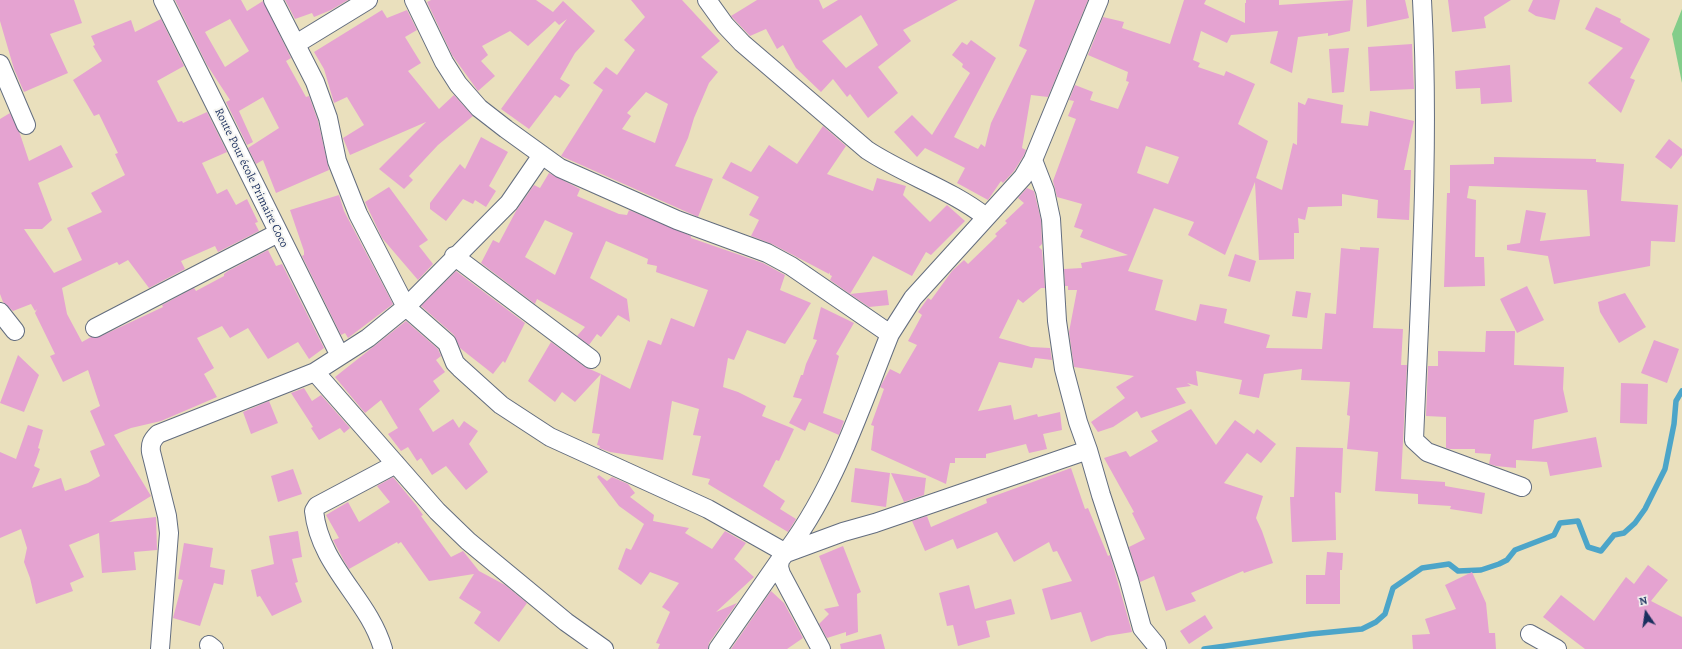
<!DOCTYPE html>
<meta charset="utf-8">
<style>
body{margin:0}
#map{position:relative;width:1682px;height:649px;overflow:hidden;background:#eae0bd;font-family:Alegreya,serif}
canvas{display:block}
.north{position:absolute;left:1626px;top:593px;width:40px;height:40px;-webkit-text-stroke:3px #f6f6f2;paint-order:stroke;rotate:347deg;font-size:11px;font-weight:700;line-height:16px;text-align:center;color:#1b2f5e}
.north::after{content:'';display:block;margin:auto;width:14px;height:18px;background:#1b2f5e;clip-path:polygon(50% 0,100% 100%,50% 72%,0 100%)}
</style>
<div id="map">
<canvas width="1682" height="649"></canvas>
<div class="north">N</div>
</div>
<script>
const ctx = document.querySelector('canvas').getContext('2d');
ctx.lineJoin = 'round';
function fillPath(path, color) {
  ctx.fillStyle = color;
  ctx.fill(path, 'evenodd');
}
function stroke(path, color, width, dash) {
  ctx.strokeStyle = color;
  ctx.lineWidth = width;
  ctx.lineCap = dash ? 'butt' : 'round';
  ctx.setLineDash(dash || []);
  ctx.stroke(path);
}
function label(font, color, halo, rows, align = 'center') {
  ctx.font = font + ' Alegreya,serif';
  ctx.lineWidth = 4;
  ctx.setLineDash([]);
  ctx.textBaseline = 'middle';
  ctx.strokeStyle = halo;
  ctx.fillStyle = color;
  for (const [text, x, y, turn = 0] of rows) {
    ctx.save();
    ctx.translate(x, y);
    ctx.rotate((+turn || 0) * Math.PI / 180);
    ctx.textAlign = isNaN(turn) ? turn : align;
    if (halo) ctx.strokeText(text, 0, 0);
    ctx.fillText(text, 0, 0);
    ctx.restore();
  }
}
const green = new Path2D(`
 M1682,9V83L1672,34Z`);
const stream = new Path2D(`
 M1204,649L1311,634L1362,629L1376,622L1385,614L1393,588L1422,568L1449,564L1458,571L1481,570L1499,564L1507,560L1515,550L1554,535L1560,523L1578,521L1588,547L1601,551L1614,535L1624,533L1635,523L1645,509L1665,469L1674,424L1676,401L1682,391`);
const building = new Path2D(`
 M0,0H74L82,23L50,34L68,73L24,92L14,69L0,21Z
 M175,0H241L247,11L263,1L291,58L286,61L306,97L309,96L318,121L329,170L276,193L263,160L256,164L248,148L279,128L263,97L239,111L253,142L247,145L226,102L230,100L207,65ZM230,19L249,51L225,67L205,32Z
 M285,0H348L331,10L314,17L312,13L295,19Z
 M431,0H536L553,12L563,1L595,31L575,53L560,79L570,85L560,98L555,95L529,129L501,109L567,19L559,25L555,21L528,46L510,31L482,46L488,55L481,61L495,76L478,91L452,55L427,2Z
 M631,0H682L720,41L701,57L718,72L709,83L694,118L688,138L675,166L713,179L698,217L561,156L603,90L593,83L606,67L617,75L635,50L624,40L645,17ZM646,92L668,104L655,143L622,129L631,116L627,113Z
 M757,0H819L823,9L838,0H958L903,30L911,41L878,67L898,93L868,118L850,94L847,97L833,79L821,92L796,68L783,45L777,49L766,29L750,36L731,16ZM861,15L878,45L846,68L822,41Z
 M1035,0H1088L1048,97L1031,95L1022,148L1026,150L1024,155L1014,171L1003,183L1001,181L988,200L957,183L965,168L925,148L917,157L894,132L912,115L932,135L970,73L962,67L963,64L952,55L962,42L967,45L971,40L996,58L954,137L978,149L981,144L985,147L991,123L1027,50L1019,46Z
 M1184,0H1206L1204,4L1245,23V3H1246V0H1279V5L1353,0L1350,31L1328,36V33L1298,37L1292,73L1270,63L1278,31L1231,35L1227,43L1201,31L1193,60L1200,63L1198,67L1224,76L1226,71L1255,84L1238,124L1268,141L1256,178L1282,190L1293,143L1297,145L1298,102L1305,105L1308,98L1343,105L1341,123L1368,126L1370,111L1414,121L1404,170H1411L1409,220L1377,218L1378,200L1342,194V206L1308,207L1305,220L1298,218L1299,233H1294V259L1259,260L1255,182L1225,255L1188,235L1194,222L1154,208L1128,271L1163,280L1155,310L1196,321L1200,304L1227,309L1224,323L1270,335L1266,348L1322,349L1325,313L1336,314L1341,248L1360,250V247L1379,248L1373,328L1403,329L1401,365H1407L1401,479L1445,482V486L1485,493L1482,514L1450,509L1451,506L1418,504V494L1375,491L1378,452L1347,449L1350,416L1347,415L1350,382L1301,380L1302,369L1264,374L1259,398L1239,394L1242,380L1196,371L1198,386L1187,383L1191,386L1176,388L1186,403L1141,418L1137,411L1113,427L1098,432L1091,422L1125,398L1116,387L1134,376L1074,367L1069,332L1077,290H1068V286H1065L1064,269L1082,268L1081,263L1128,255L1080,237L1083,230L1074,227L1082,204L1057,197L1053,181L1076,119L1068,116L1074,101L1069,100L1075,85L1093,92L1090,100L1118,109L1129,82L1126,81L1128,72L1088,55L1103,17L1124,22L1122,28L1170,44ZM1146,146L1179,157L1168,184L1137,173Z
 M1366,0H1405L1409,18L1367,27Z
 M1448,0H1511L1484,17L1486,28L1452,32Z
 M1533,0H1560L1555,20L1536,16L1528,11Z
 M1596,7L1621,19L1620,22L1650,39L1630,78L1635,80L1621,113L1588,83L1623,48L1585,29Z
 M382,10L387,18L407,10L417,30L405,37L421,63L408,71L439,109L454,95L473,116L438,145L409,176L413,180L404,189L379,169L426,122L350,155L343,138L364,125L347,97L334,103L324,69L314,52Z
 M161,19L184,66L157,81L178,122L182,121L183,123L207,112L227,152L202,163L217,194L227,189L236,205L247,199L258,222L255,223L259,231L218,252L215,246L181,261L185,269L149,288L128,260L119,265L117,262L62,288L67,314L82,342L91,337H99L163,307L162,305L194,288L196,291L224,276V274L228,271L268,250L276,266L282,264L324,348L309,359L298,342L268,359L248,328L230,338L222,326L197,338L214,368L204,374L217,397L161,421L131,428L114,435L151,496L109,522L156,517L157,550L134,552L136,570L102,573L99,533L69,545L84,577L70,583L73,591L36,604L30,578L24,562L27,548L21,529L0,538V452L16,459L28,425L43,430L38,448L40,449L34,466L40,469L32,488L61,478L65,491L88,483L100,476L90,451L105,445L90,411L100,406L88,370L63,382L50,356L55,354L35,313L37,309L35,311L31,304L13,311L3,302L0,294V119L10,113L20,134L29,161L61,145L73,167L38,183L52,220L42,229H24L54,273L82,260L67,228L102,212L91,193L125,175L115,154L118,153L99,114L94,116L73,80L102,61L93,46L95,45L91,36L131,20L135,32Z
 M1412,44L1414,89L1370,91L1368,47Z
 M1349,48L1344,92L1332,93L1329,49Z
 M1510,65L1512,102L1481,104L1480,88L1456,89L1455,71Z
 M823,126L846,146L827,174L873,191L877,178L906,186L903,195L930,222L947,205L965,221L931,255L926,252L912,276L873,256L850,294L830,280L832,276L830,275V272L829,274L772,244L751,236L759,220L749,215L759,197L722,178L731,162L751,172L769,145L797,164Z
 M481,137L508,152L489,186L496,191L486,207L475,200L473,204L463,199L446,221L430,209V203L460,164L465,169Z
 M1669,139L1682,149V155L1671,169L1655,157Z
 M1494,157L1596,159V162L1624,164L1621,201L1678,205L1675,242L1651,241L1650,266L1554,284L1548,256L1507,250V245L1520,243L1526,210L1546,213L1540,241L1590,236L1587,190L1469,186L1467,198L1476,200L1475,257H1484L1485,286L1444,287L1447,193H1450V165L1494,164Z
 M549,173L580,189L577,196L619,214L627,215L629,210L691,236V238L763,263L785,275L780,290L811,303L785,344L747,330L734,360L728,358L723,387L738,392L766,406L762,416L794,429L779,461L776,460L763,486L785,501L780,509L796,519L788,532L708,484L710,479L692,475L701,436L693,435L699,409L672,401L663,460L610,452L599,448L600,446L597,445L600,434L592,433L601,374L630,389L648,340L661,345L671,318L694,327L708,290L656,272L657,266L647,264L648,259L606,241L590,278L627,299L630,322L618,315L601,337L597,334L589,345L577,336L585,327L537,299L535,304L481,263L493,240L499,243L516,211L534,185L540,188ZM545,220L573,233L555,275L525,257Z
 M389,187L428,240L419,246L433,264L418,280L382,238L365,202Z
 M1027,188L1034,191L1041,220L1042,244L1039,247L1042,250L1045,288H1041L1023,303L1018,299L999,338L1031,347L1050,348L1052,360L1035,358L1032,368L999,362L978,411L1011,405L1014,420L1037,414L1038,417L1060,412L1062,430L1043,434L1047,449L1029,453L1026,444L986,454V458H955V463H950L946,484L871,450L874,426L871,425L884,389L880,387L890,369L900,374L917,345L908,341L922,315L918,312L928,298L931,300L952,271L964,260L968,264L997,236L995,234L1007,223L1005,221L1024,203L1018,198Z
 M339,195L344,211L393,304L348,338L345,333L341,335L302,256L304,255V251L290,210Z
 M1235,254L1256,261L1250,282L1228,276Z
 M456,271L525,323L505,363L503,361L493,374L460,348L454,335L421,306Z
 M1527,286L1544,320L1517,333L1500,299Z
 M887,290L889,305L869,307L850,294Z
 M1296,291L1311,293L1307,318L1292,316Z
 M1625,293L1646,327L1619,343L1600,312L1598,302Z
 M821,307L854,323L836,354L839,356L823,413L844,421L839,435L809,422L805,431L789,423L802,399L793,397L801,375H803L806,364L817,340L813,339Z
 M406,321L438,349L441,356L436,360L445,372L433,381L440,391L419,409L433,432L453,419L459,428L464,421L478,431L469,444L488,472L466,490L446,466L432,475L421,458L417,461L408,447L401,451L388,434L398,428L381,400L365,413L335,377Z
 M1486,331H1515L1514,365L1564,367L1563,389L1568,412L1534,420L1532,449L1596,437L1602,467L1550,476L1547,462L1516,460V468L1496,466L1489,464L1491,454L1475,453V449H1450L1446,448V417L1426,416L1428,366H1438V351L1485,352Z
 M1654,340L1679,349L1667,383L1641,373Z
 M551,342L585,367L601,374L575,402L562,392L555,402L528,381Z
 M18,355L39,375L24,412L0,403Z
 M1621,383L1648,384L1647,424L1620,423Z
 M304,388L312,401L321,395L350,428L344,433L340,428L319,440L311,428L313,427L291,393Z
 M269,401L278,423L251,434L243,412Z
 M1191,409L1216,445L1235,420L1254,434L1257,429L1276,444L1261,463L1247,453L1224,483L1263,496L1256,518L1262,531L1273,563L1244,573L1243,571L1191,593L1196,601L1166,611L1154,576L1140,582L1129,547L1145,539L1132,513L1134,512L1104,458L1126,451L1130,457L1158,441L1151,431Z
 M1296,447L1343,448L1341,493L1335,492L1336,540L1292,542L1290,497H1294Z
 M855,468L890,473L886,507L851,502Z
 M1071,468L1085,509L1088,508L1108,556L1110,555L1132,632L1107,636L1091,642L1081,612L1051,620L1042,589L1072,581L1057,551L1053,552L1049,542L1014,562L997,532L957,549L953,539L925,551L912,521L927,516L931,527L987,503L986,499Z
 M293,469L302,494L278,502L271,476Z
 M891,473L926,478L924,495L904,502Z
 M599,475L607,481L612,477L628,484L635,493L630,497L654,515L653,521L689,528L685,533L712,549L725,531L746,543L734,559L754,577L716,612L737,603L709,643L708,649H658L660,644L656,643L670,612L662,607L679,583L650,572L641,585L618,569L626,548L631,550L644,524L619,506L597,477Z
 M393,477L416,505L423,515L421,516L451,557L463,551L479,571L505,585L527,603L499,642L474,623L481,612L459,598L474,574L429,581L401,542L398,544L397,542L349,569L344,561L333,540L339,538L326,515L348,502L359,522L390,502L377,486Z
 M298,531L302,557L292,559L298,582L295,583L302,602L272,616L260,596L257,597L251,570L274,564L269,536Z
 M184,543L213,548L210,567L225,570L223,585L214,583L200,626L173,618L183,580L178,579Z
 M843,546L861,592L857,594L858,632L846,636V632L827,638L819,624L829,614L824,609L839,606L819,556Z
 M1327,552L1343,553L1342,570H1340V604H1306V575H1325Z
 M1648,565L1668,580L1651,601L1682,617V649H1585L1543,617L1561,595L1594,621L1626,577L1634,584Z
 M1472,572L1486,603L1489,633H1495L1496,649H1413L1412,635L1430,634L1425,619L1456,609L1445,585Z
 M969,585L975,609L1011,599L1015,614L986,621L990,637L958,646L953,625L947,626L939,593Z
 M771,591L784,603L803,638L787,649H731Z
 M1205,615L1213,628L1189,644L1180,631Z
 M881,634L885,649H841L840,644Z`);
const street = new Path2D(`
 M163,0L340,356
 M273,0L315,82L328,118L337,161L358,214L406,307L447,343L455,363L460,368L501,405L550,437L708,509L786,553L843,532L875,523L1088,450
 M414,0L444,62L458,84L479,108L506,129L560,168L677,220L767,253L791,266L890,334
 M707,0L725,25L742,43L867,150C905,175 950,189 986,217
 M1422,0C1430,147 1420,293 1414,440L1427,452L1522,487
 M296,44L368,0
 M0,64L26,125
 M1033,160L1045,191L1051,219L1057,321L1064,369L1078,422L1088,450L1101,495L1129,580L1142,628L1156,645L1157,649
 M454,256L591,359
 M0,312L15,331
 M95,328L278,233
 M315,372L437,511L468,541L566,622L604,649
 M1530,634L1557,649
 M209,645L214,649
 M160,649L169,533L167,516L151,452C150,444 152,440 158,434L315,372L368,338L406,307L509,203L542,155
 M383,649C369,599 320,567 314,511L317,506L396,464
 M718,649L780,560
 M821,649L781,574L779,567L780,560C833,494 859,411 890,334L913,298L1023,177L1033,160L1099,0`);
const streetNames = [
 ["Route Pour école Primaire Coco",251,178,64]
];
fillPath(green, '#83cd8a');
stroke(stream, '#4ca5c9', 5.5);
fillPath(building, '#e5a3d1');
stroke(street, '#636d7f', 20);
stroke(street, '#fff', 18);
label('12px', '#1b2f5e', '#f6f6f2', streetNames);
</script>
